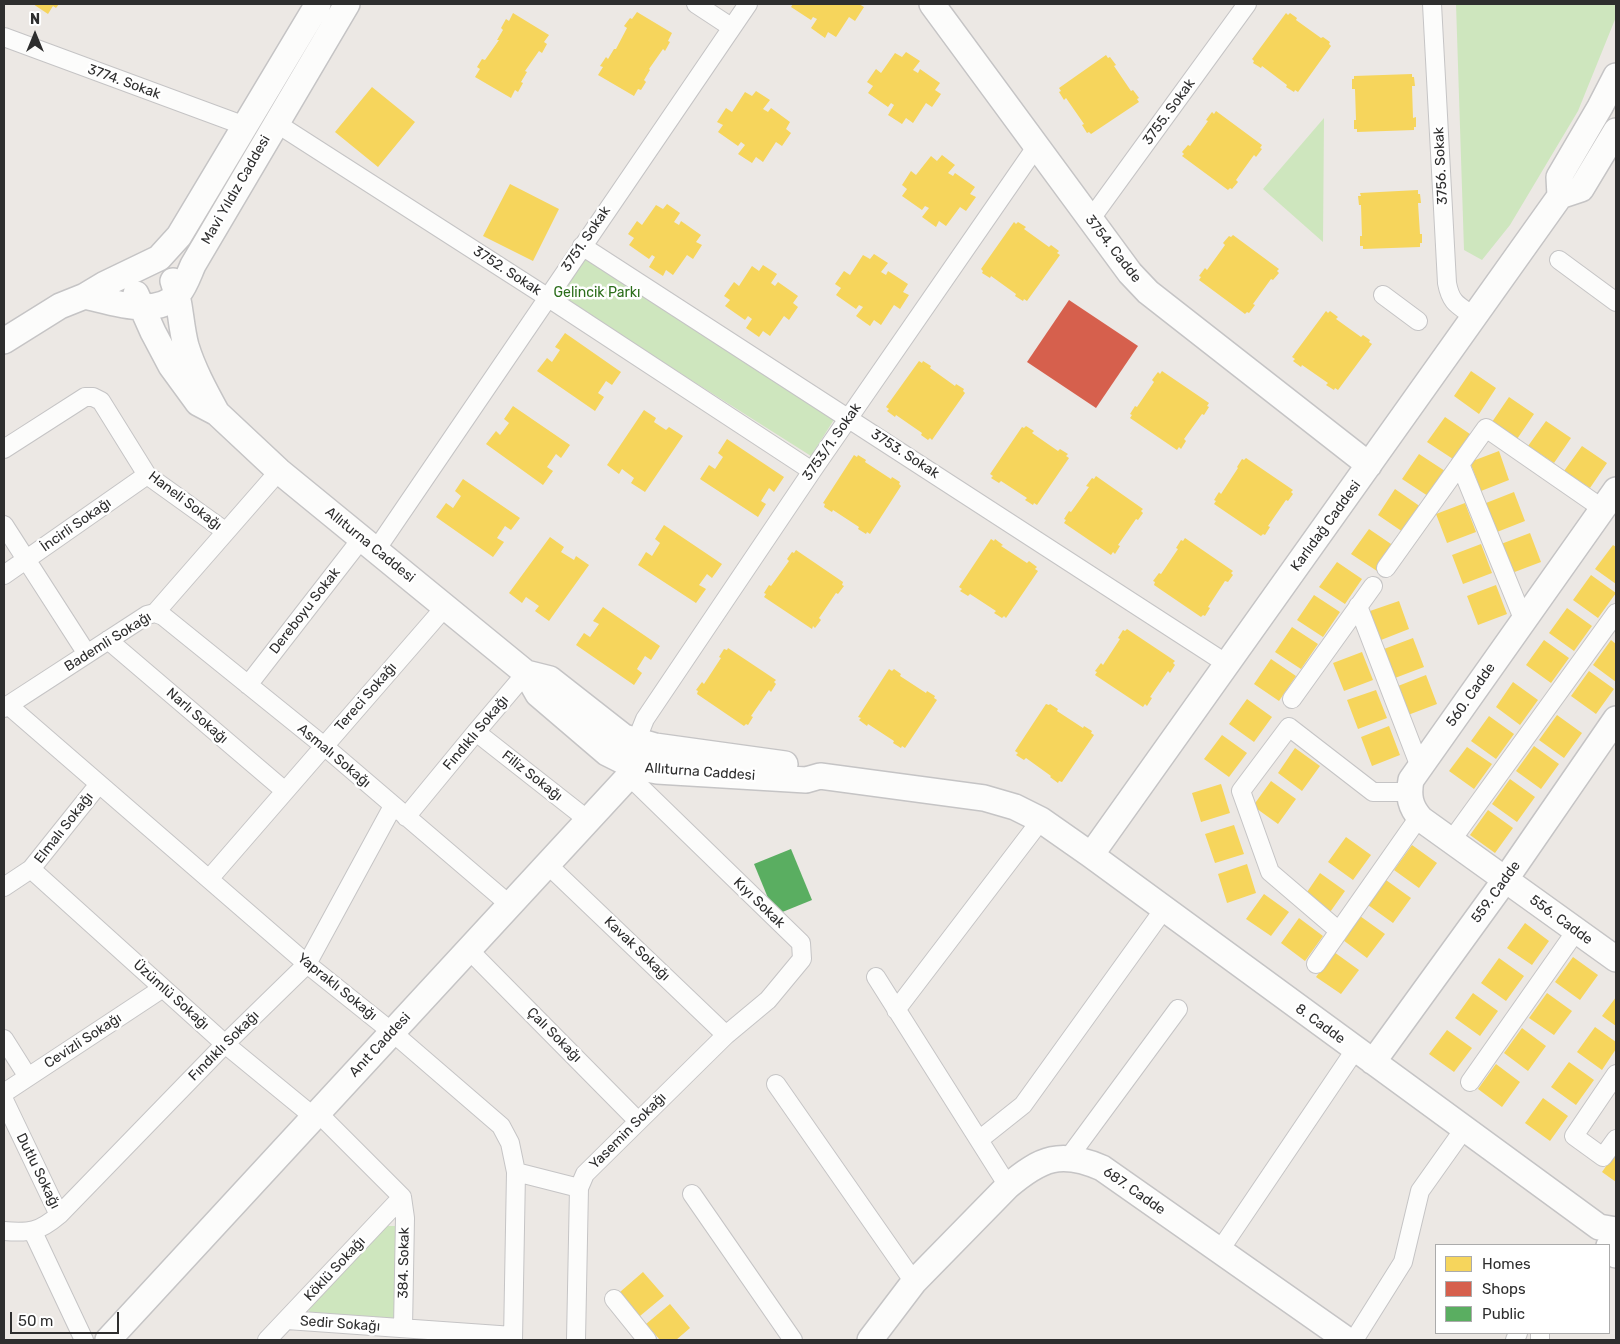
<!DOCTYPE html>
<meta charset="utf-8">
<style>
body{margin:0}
#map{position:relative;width:1620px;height:1344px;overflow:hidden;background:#ece8e4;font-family:Rubik,sans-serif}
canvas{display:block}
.frame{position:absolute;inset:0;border:5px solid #2e2e2e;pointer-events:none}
.legend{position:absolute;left:1435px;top:1244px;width:175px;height:90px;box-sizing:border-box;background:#fff;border:1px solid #ababab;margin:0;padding:6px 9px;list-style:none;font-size:15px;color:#2e2e2e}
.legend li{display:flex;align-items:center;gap:10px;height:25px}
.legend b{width:25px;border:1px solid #ababab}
.north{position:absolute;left:10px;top:10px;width:50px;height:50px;-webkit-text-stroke:4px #fff;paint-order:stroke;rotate:0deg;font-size:14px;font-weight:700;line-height:20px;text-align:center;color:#2e2e2e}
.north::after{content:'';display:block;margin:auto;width:18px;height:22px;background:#2e2e2e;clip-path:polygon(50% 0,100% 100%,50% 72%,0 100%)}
.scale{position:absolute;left:10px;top:1312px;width:109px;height:22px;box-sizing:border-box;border:2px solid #2e2e2e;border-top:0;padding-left:6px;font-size:15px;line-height:18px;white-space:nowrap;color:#2e2e2e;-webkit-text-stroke:4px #fff;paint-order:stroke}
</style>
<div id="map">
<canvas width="1620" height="1344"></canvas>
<div class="frame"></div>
<ul class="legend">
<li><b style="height:14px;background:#f6d55c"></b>Homes</li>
<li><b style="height:14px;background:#d6604d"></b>Shops</li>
<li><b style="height:14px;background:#5aae61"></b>Public</li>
</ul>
<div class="north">N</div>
<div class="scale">50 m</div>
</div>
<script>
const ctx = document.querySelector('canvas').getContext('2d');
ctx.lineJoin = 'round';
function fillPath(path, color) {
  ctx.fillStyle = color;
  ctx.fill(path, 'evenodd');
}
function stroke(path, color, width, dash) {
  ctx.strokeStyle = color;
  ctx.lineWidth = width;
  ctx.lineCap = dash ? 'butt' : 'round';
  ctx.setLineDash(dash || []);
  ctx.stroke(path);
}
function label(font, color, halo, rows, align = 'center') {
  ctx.font = font + ' Rubik,sans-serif';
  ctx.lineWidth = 5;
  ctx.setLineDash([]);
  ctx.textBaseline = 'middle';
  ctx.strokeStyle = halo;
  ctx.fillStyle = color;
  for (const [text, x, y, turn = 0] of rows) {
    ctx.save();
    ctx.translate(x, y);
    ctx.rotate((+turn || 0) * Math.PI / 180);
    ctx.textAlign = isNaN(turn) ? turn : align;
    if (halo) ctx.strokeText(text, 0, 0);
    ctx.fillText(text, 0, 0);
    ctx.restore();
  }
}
const green = new Path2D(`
 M1456,4H1616V17L1578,111L1510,225L1482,260L1464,250Z
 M1324,118L1323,242L1263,189Z
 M586,257L835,418L811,456L560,297Z
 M386,1226H398L397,1319L310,1313L308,1307Z`);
const homes = new Path2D(`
 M33,4H59L56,8L53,6L48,14Z
 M793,4H859L864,7L855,21L849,17L836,37L828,32L825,38L811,28L817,19L813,17L811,20L791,7Z
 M637,12L672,33L668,41L670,42L665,51L663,49L649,69L650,70L644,80L646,82L641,90L638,89L634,96L598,75L603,67L600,66L606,57L608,59L614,49H616L627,28L624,26L630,18L632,19Z
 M513,13L549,35L544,42L547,44L542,53L539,51L525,71L527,72L521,82L523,83L518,92L515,90L511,98L475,77L480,69L477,67L482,59L485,60L499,40H497L503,30L501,28L506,19L509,21Z
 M1286,13L1288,15L1290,13L1297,18L1296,20L1321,38L1323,37L1330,42L1329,44L1331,46L1298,92L1295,90L1294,92L1286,87L1287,85L1262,66L1261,68L1253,63L1254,61L1252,59Z
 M906,52L920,61L913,70L918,73L920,69L940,83L935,90L941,94L932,107L926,103L913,123L906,118L902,124L888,115L894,105L891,103L888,107L868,93L873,86L867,82L876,69L881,73L895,53L902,57Z
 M1106,55L1108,58L1110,57L1116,65L1114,66L1131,91L1133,90L1139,98L1137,99L1139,102L1091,134L1089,132L1087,133L1082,125L1084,124L1066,98L1064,100L1059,92L1061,91L1059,88Z
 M1412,74V77H1414L1415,86H1412L1413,118L1416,117V127H1414V130L1357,132V129H1354V120H1356L1355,89H1352V79H1354V76Z
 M372,87L415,122L378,167L335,132Z
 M756,91L770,100L763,109L768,112L771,108L790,122L786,129L791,133L782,146L776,142L763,162L756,157L752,163L738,154L745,145L741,142L738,146L718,132L723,125L717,122L726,108L732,112L745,92L752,96Z
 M1216,111L1262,145L1260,148L1262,149L1256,157L1254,155L1236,180L1238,182L1232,189L1230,188L1228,190L1182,156L1184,154L1182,152L1188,145L1190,146L1208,121L1206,120L1212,112L1214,114Z
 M942,155L955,165L948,173L953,176L955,173L975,187L970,194L976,197L966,211L960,207L946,226L939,221L936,227L922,217L929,208L925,206L922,210L902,196L907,189L902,185L911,171L916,175L931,156L937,161Z
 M510,184L559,209L533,261L483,236Z
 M1418,190V194H1420L1421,203H1418L1420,234H1422V243H1420V247L1363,249V246H1360V236H1362L1361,205H1359L1358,196H1361L1360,193Z
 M667,204L680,213L674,222L679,225L681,221L701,235L696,242L702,245L693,259L687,255L673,275L666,270L663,276L649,267L655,257L652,255L649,259L629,245L634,238L628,234L637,221L642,225L656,205L663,209Z
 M1014,222L1016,224L1018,222L1026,227L1024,229L1049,247L1051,245L1059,251L1057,253L1060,255L1027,301L1024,299L1023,301L1015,296L1016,294L991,276L990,278L982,273L983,271L981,269Z
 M1233,235L1279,269L1277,271L1279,273L1273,280L1271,279L1253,304L1255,305L1249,313L1247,312L1245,314L1199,280L1201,277L1199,276L1205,268L1207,270L1225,245L1223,243L1229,236L1231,237Z
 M874,254L888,263L881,272L886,275L888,271L908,284L903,292L909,295L900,309L894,305L881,325L874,320L870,326L856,316L863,307L859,305L856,309L836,295L841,288L835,284L844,271L850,275L863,255L870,259Z
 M763,265L777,274L771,283L775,286L778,282L798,296L793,303L798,307L789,320L784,316L770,336L763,331L759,337L746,328L752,319L748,316L745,320L725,306L730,300L724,296L734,282L739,286L752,266L759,271Z
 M1326,311L1328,313L1330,311L1338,317L1336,319L1361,337L1363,335L1370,340L1369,342L1372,344L1338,390L1335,388L1334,390L1326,385L1328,383L1302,365L1301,367L1293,361L1295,359L1292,357Z
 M565,333L621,372L612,385L606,381L598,393L604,397L595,411L537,371L547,358L552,362L560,350L555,347Z
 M919,361L922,363L923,361L931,366L930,368L955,386L956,384L964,389L963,391L965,393L932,440L930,438L928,440L921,435L922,433L896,415L895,417L887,411L889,409L886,407Z
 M1162,371L1209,403L1207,406L1209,407L1204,415L1202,414L1184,439L1186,441L1181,449L1179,447L1177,450L1130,418L1132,415L1130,414L1135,406L1137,407L1154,382L1152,380L1158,372L1160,374Z
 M1471,371L1496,388L1479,414L1454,396Z
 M1509,397L1534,414L1517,439L1492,422Z
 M513,406L570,445L561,458L556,454L547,467L553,471L543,485L486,444L496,431L500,435L509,423L504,419Z
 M644,410L656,418L654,422L666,430L669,427L683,436L645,492L631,483L634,478L622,469L619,474L607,465Z
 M1445,417L1470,434L1453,459L1427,442Z
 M1546,421L1571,438L1554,463L1528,446Z
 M1026,426L1034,431L1032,433L1058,451L1060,449L1068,454L1066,456L1069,458L1037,505L1034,503L1033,505L1025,500L1027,498L1001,481L999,483L991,478L993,476L990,474L1022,427L1024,428Z
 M727,439L784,477L774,492L769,488L761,501L766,504L758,517L700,479L709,465L715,469L723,457L718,453Z
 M1582,446L1607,463L1590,488L1564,471Z
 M1499,451L1509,480L1481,491L1470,462Z
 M1419,454L1445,471L1428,496L1402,479Z
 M854,455L857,457L858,455L866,460L865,462L891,479L892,477L900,482L899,484L901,486L870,534L867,532L866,534L858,529L859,527L833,510L832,512L824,507L825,504L823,503Z
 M1246,458L1293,490L1291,492L1293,494L1288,501L1286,500L1268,526L1270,527L1265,535L1263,534L1261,536L1214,504L1216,501L1214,500L1219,492L1221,494L1238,468L1237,467L1242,459L1244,460Z
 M1096,476L1143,509L1141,511L1143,513L1138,520L1136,519L1118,545L1120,546L1115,554L1113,552L1111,555L1064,523L1066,520L1064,519L1069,511L1071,512L1089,487L1086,486L1092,478L1094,479Z
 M463,479L520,518L511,530L505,526L497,538L504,542L493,557L436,517L446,503L453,508L461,496L455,491Z
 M1395,489L1421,507L1403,532L1378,515Z
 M1514,492L1525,521L1497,532L1486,503Z
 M1465,503L1476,532L1447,543L1436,514Z
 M664,525L722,564L712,578L707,574L699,585L706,589L696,603L638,565L646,552L652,556L660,543L655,539Z
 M1369,529L1394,546L1377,571L1351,554Z
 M1530,533L1541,562L1512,573L1501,544Z
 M550,537L564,547L561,552L574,560L576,556L589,565L549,621L535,611L539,606L526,597L522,603L509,593Z
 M1185,538L1233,571L1231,573L1233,575L1228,582L1225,581L1208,607L1210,608L1205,616L1203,615L1201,617L1154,585L1155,582L1153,581L1159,573L1161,574L1178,549L1176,548L1181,540L1183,541Z
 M991,539L994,541L995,539L1003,545L1001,546L1027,563L1029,561L1037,567L1035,569L1038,571L1006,618L1004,616L1002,618L994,613L996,611L970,594L968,596L960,591L962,589L959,587Z
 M1481,544L1492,573L1463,584L1452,555Z
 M1613,545L1616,547V584L1595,569Z
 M796,550L843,582L842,585L844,586L838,594L836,593L819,618L821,620L815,628L813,626L812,629L764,597L766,594L764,593L769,585L771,586L789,561L787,559L792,552L794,553Z
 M1337,562L1362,579L1345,604L1319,587Z
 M1591,575L1616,593L1598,618L1573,600Z
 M1496,585L1507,614L1478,625L1467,596Z
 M1314,595L1340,612L1323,637L1297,620Z
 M1399,601L1409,629L1381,640L1370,611Z
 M603,607L660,646L651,660L645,656L637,669L642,673L634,685L576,645L584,633L590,637L599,624L593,621Z
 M1567,608L1592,626L1574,651L1549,633Z
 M1292,627L1318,644L1301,669L1275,652Z
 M1127,629L1175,661L1173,663L1175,665L1170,673L1168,671L1150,697L1152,698L1147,706L1145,704L1143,707L1095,675L1097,672L1095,671L1101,663L1103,665L1120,639L1118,638L1123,630L1125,631Z
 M1413,638L1424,667L1395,678L1384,649Z
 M1544,640L1569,658L1551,683L1526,665Z
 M1611,640L1616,644V682L1593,665Z
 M728,648L776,680L774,682L776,684L771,692L769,690L751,716L753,717L748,725L746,724L744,726L697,694L698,691L696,690L702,682L704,684L721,658L719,657L724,649L727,650Z
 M1362,652L1373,680L1344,691L1333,663Z
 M1271,659L1296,676L1279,701L1254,684Z
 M889,669L892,671L894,669L901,674L900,676L926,693L927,691L935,696L934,698L937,700L905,748L902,746L901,748L893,743L894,741L868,724L867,726L859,720L861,718L858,717Z
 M1589,671L1614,689L1596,714L1571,696Z
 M1426,675L1437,704L1408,715L1398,686Z
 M1513,682L1538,700L1520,725L1496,707Z
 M1376,690L1387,718L1358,729L1347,700Z
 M1247,699L1272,717L1254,742L1229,724Z
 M1046,704L1049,705L1050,704L1058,709L1057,711L1083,728L1084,726L1092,731L1091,733L1094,735L1062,782L1059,781L1058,783L1050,777L1051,776L1026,758L1024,760L1016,755L1018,753L1015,751Z
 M1557,715L1582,733L1564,758L1539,740Z
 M1489,716L1514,734L1496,759L1471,741Z
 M1389,726L1400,755L1372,766L1361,737Z
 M1222,735L1247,753L1229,777L1204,759Z
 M1534,746L1559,764L1541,789L1516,771Z
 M1467,747L1492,764L1474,789L1449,771Z
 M1295,748L1320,766L1302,791L1278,773Z
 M1510,779L1535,797L1517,822L1492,804Z
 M1271,781L1296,799L1278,824L1253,806Z
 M1221,784L1230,813L1201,822L1192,793Z
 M1488,810L1513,828L1495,853L1470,835Z
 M1234,825L1244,854L1215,863L1205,834Z
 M1346,837L1371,855L1353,880L1328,862Z
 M1412,845L1437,863L1419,888L1394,870Z
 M1247,864L1256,893L1227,903L1218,874Z
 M1320,873L1345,891L1328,915L1303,898Z
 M1386,880L1411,898L1393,923L1368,905Z
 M1264,894L1289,912L1271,936L1246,919Z
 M1360,916L1385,934L1367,958L1343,940Z
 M1299,918L1323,936L1305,961L1281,943Z
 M1525,923L1549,941L1532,965L1507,948Z
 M1334,952L1359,970L1341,994L1316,977Z
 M1573,957L1598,975L1580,1000L1555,982Z
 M1499,958L1524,976L1506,1001L1481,983Z
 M1473,993L1498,1011L1480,1036L1455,1018Z
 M1547,993L1572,1011L1554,1035L1529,1018Z
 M1616,997V1026L1602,1016Z
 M1595,1027L1616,1042V1049L1602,1070L1577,1052Z
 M1522,1028L1546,1046L1528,1071L1504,1053Z
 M1447,1030L1472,1048L1454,1072L1429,1054Z
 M1569,1062L1594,1080L1576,1105L1551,1087Z
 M1496,1064L1520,1082L1502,1107L1478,1089Z
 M1543,1098L1568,1116L1550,1141L1525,1123Z
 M1616,1152V1182L1602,1172Z
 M643,1272L664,1296L640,1316L620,1292Z
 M670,1304L690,1328L676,1340H660L646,1324Z`);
const shops = new Path2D(`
 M1069,300L1138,346L1096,408L1027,362Z`);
const public = new Path2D(`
 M791,849L812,900L775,915L754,864Z`);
const street = new Path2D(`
 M696,4L731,27
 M1432,4L1447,283C1451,304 1458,305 1475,317
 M4,37L245,126
 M276,123L547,297L812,471
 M1090,220L1247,4
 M582,246L1227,664
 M1559,260L1616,302
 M1383,295L1418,321
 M4,449L85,397H93L101,401L147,475L225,531
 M1460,464L1524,621
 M4,525L87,654
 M376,550L748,4
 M1386,568L1486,428L1603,509
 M4,575L147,475
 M1358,606L1420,767
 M155,613L163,616L324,746L510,905
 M108,640L285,791
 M248,685L362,538
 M1292,699L1373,586
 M8,705L307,964L392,1032L501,1126L510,1143L516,1172L513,1340
 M4,708L147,615L155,613L279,471
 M476,732L588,820
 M639,743L641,729L645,719L812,471L1036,147
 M406,817L476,732L526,673
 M1451,841L1616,613
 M547,864L726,1035
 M31,869L225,1044L314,1117
 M209,879L445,607
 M4,887L31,869L99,784
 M1339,931L1270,872L1241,791L1289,727L1373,792H1409
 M469,950L638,1121
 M1316,964L1419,817
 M876,977L1008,1186
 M896,1010L1041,820
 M4,1039L28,1077
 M1616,1074L1574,1136L1603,1157L1616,1139
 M1470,1082L1576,931
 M776,1084L914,1282
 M4,1093L163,988
 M4,1100L59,1215
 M318,1113L402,1197
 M979,1140L1023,1105L1164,909
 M1069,1157L1178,1009
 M516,1172L579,1188
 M692,1194L793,1340
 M402,1197L405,1218L403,1328
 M4,1231C30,1233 39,1232 59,1215L225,1044L307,964L393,806
 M33,1232L84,1340
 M1220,1250L1355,1050
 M614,1299L647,1340
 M287,1320L513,1336
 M267,1340L402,1197
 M576,1340L579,1188L585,1174L726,1035L768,1000L802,959L801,943L629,776
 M1354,1340L1403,1262L1420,1191L1464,1129
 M1515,1340L1518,1333
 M1540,1340V1333`);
const secondary = new Path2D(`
 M932,4L1130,273L1148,292L1369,465
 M1616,76L1600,107L1559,177L1560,196L1581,189L1616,131
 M136,294L153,332L171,366L198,403L217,413C205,391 193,369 186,346C180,324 181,302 173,281
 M85,296C112,302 157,319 179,293C185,286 189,274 193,265L347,4
 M4,341L60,306L85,296L105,284L159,258L179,236L318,4
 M217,413L279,471L526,673L538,694L607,753L635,767L657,771L806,780L820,776L984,798L1015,807L1041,820L1091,855L1599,1227L1616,1230
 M1616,490L1411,780C1408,796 1410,807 1421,819L1616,959
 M526,673L550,679L624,737L655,746L785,764
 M1091,855L1560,196
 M1373,1062L1505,880L1616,719
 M1609,1246L1612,1252L1616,1255
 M108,1340L629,776L639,743
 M870,1340L914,1282L1008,1186C1041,1158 1061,1150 1102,1168L1347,1340`);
const streetNames = [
 ["3774. Sokak",124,82,20],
 ["3755. Sokak",1169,112,-54],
 ["3756. Sokak",1441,166,-93],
 ["Mavi Yıldız Caddesi",236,190,-60],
 ["3751. Sokak",586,239,-56],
 ["3754. Cadde",1113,249,52],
 ["3752. Sokak",507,271,33],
 ["3753/1. Sokak",832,442,-55],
 ["3753. Sokak",905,454,33],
 ["Haneli Sokağı",185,501,37],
 ["İncirli Sokağı",76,525,-35],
 ["Karlıdağ Caddesi",1326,526,-54],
 ["Allıturna Caddesi",370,545,39],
 ["Dereboyu Sokak",305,611,-52],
 ["Bademli Sokağı",108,642,-32],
 ["560. Cadde",1471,695,-55],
 ["Tereci Sokağı",366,697,-49],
 ["Narlı Sokağı",197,716,41],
 ["Fındıklı Sokağı",476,733,-50],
 ["Asmalı Sokağı",334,756,40],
 ["Allıturna Caddesi",700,772,4],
 ["Filiz Sokağı",532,776,38],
 ["Elmalı Sokağı",64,828,-52],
 ["559. Cadde",1496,892,-54],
 ["Kıyı Sokak",759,903,44],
 ["556. Cadde",1561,920,36],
 ["Kavak Sokağı",637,949,44],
 ["Yapraklı Sokağı",337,987,39],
 ["Üzümlü Sokağı",171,995,42],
 ["8. Cadde",1320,1024,36],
 ["Çalı Sokağı",554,1035,45],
 ["Cevizli Sokağı",83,1041,-33],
 ["Anıt Caddesi",380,1045,-47],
 ["Fındıklı Sokağı",224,1046,-45],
 ["Yasemin Sokağı",628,1131,-45],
 ["Dutlu Sokağı",38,1171,64],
 ["687. Cadde",1134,1191,35],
 ["384. Sokak",404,1263,-89],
 ["Köklü Sokağı",335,1269,-47],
 ["Sedir Sokağı",340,1324,4]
];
const parkNames = [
 ["Gelincik Parkı",597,293]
];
fillPath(green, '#cee6be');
fillPath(homes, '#f6d55c');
fillPath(shops, '#d6604d');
fillPath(public, '#5aae61');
stroke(street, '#c5c4c5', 20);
stroke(secondary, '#c5c4c5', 28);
stroke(street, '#fcfcfb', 18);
stroke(secondary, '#fcfcfb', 25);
label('14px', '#2e2e2e', '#fff', streetNames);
label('14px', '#2c6e1b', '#fff', parkNames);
</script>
